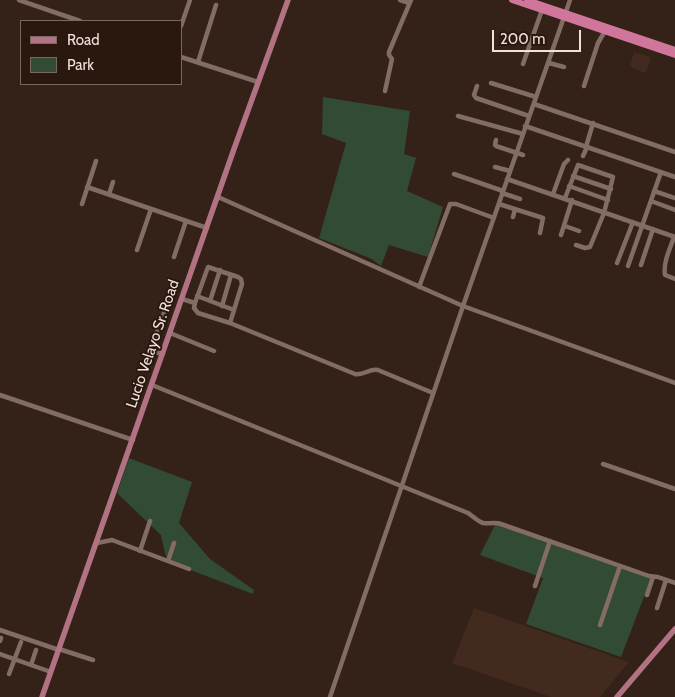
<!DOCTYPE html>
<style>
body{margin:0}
#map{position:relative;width:675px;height:697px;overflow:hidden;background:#342118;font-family:Cabin,sans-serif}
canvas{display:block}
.legend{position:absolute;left:20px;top:20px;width:162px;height:65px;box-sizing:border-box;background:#2a180f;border:1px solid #796861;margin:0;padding:6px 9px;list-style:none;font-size:15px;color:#efe1db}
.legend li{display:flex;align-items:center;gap:10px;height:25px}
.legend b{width:25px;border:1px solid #796861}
.scale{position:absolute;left:492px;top:30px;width:89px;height:22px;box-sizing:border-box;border:2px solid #efe1db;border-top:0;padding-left:6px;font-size:15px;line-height:18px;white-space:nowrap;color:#efe1db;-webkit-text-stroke:4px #2a180f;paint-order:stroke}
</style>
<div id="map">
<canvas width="675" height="697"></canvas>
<ul class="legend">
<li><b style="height:6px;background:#b17284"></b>Road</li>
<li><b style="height:14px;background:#324b35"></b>Park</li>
</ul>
<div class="scale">200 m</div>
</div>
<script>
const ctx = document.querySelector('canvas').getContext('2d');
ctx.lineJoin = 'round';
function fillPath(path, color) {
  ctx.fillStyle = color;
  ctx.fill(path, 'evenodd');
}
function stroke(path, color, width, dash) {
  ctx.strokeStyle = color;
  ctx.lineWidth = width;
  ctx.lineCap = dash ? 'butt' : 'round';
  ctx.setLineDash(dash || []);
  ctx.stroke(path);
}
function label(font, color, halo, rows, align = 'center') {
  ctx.font = font + ' Cabin,sans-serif';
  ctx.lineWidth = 4;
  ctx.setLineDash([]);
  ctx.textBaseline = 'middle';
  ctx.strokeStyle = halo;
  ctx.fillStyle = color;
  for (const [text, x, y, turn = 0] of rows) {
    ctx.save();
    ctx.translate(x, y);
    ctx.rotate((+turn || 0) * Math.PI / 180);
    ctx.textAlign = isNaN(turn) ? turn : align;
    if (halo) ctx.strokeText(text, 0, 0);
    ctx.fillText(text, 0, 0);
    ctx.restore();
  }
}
const built = new Path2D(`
 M634,52L651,57L646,73L634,69L630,65Z
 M474,608L629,662L600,697H551L452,663Z`);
const green = new Path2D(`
 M323,97L410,111L404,154L416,158L407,191L443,207L428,257L389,245L381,266L372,259L319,238L346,143L322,134Z
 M129,458L192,482L179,523L210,559L254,590L253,594L170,562L165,554L161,535L117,493Z
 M496,523L652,576L621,657L526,624L543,578L480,555Z`);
const minor = new Path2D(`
 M19,0L80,21
 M400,0L409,3
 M181,26L190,0
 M181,57L258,82
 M198,62L216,5
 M549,63L564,67
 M523,64L542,10
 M491,83L536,97
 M477,86L474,95L476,98L529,116
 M584,86L598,43L605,31
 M385,91L392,59L389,55V52L411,0
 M534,104L675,152
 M458,116L523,134
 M525,126L675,177
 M496,140L495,145L496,146L523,155
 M586,147L593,123
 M583,156L587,147
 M495,167L510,171
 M454,174L503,191
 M573,176L611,189
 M507,179L675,237
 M569,186L608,200
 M87,187L207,228
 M654,191L675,198
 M502,193L520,199
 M109,194L113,182
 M553,194L564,164L568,160
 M218,197L463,306L675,383
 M565,198L578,165L613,177L604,213L590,247L585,248L576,245
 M651,201L675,210
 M82,204L96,161
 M499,204L543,218L540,233
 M513,217L515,209
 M565,226L579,231
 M561,235L572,200
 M674,237C670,249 663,262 665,275L675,279
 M137,250L151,209
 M174,257L186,221
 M617,263L633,222
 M641,265L653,229
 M628,266L661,172
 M419,287L450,204H456L494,218
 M197,296L234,310
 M182,299L195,303L194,308L198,313L230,323L355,374C364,376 369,368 378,370L433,393
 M210,301L220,270
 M195,303L208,267L238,277L241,279L242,284L230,323
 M222,306L231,275
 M170,333L214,351
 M163,354L150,351L173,288
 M152,385C257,428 362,471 468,513C473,516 477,521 483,523C488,524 495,522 501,524L649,576L658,577L675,583
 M0,395L133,440
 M603,464L675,489
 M97,543L112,540L189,569
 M140,551L150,521
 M168,561L174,543
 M535,586L550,541
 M647,595L653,577
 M657,608L666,580
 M600,625L620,566
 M0,630L59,650
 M0,641L1,638
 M59,649L93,660
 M0,654L51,672
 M31,665L36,650
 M9,674L21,642
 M330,697L463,306L570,0`);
const major = new Path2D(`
 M42,697L234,149L288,0
 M617,697L675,629`);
const highway = new Path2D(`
 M512,0L675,55
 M527,0L675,50`);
const streetNames = [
 ["Lucio Velayo Sr. Road",153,344,-71]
];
fillPath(built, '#432a1e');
fillPath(green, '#324b35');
stroke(minor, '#836d62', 4.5);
stroke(major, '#b17284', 5.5);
stroke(highway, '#d0769b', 6);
label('15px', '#efe1db', '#2a180f', streetNames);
</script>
